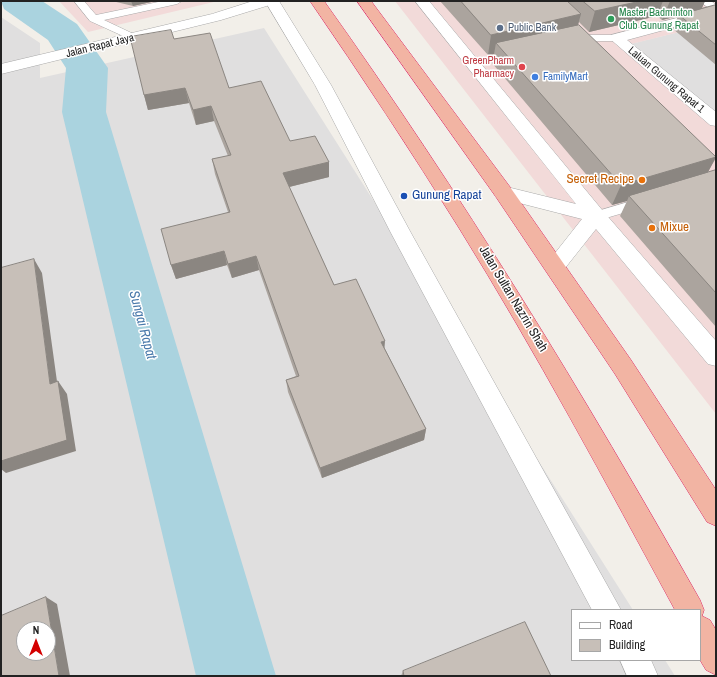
<!DOCTYPE html>
<style>
body{margin:0}
#map{position:relative;width:717px;height:677px;overflow:hidden;background:#f2efe9;font-family:"Archivo Narrow",sans-serif}
canvas{display:block}
.frame{position:absolute;inset:0;border:2px solid #222;pointer-events:none}
.legend{position:absolute;left:571px;top:609px;width:130px;height:52px;box-sizing:border-box;background:#fff;border:1px solid #a7a7a7;margin:0;padding:5px 7px;list-style:none;font-size:12px;color:#222}
.legend li{display:flex;align-items:center;gap:8px;height:20px}
.legend b{width:20px;border:1px solid #a7a7a7}
.north{position:absolute;left:16px;top:621px;width:40px;height:40px;box-sizing:border-box;background:#fff;border:1px solid #a7a7a7;border-radius:50%;rotate:0deg;font-size:11px;font-weight:700;line-height:16px;text-align:center;color:#222}
.north::after{content:'';display:block;margin:auto;width:14px;height:18px;background:#d40000;clip-path:polygon(50% 0,100% 100%,50% 72%,0 100%)}
</style>
<div id="map">
<canvas width="717" height="677"></canvas>
<div class="frame"></div>
<ul class="legend">
<li><b style="height:5px;background:#fff"></b>Road</li>
<li><b style="height:11px;background:#c7bfb8"></b>Building</li>
</ul>
<div class="north">N</div>
</div>
<script>
const ctx = document.querySelector('canvas').getContext('2d');
ctx.lineJoin = 'round';
function fillPath(path, color) {
  ctx.fillStyle = color;
  ctx.fill(path, 'evenodd');
}
function stroke(path, color, width, dash) {
  ctx.strokeStyle = color;
  ctx.lineWidth = width;
  ctx.lineCap = dash ? 'butt' : 'round';
  ctx.setLineDash(dash || []);
  ctx.stroke(path);
}
function label(font, color, halo, rows, align = 'center') {
  ctx.font = font + ' "Archivo Narrow",sans-serif';
  ctx.lineWidth = 3;
  ctx.setLineDash([]);
  ctx.textBaseline = 'middle';
  ctx.strokeStyle = halo;
  ctx.fillStyle = color;
  for (const [text, x, y, turn = 0] of rows) {
    ctx.save();
    ctx.translate(x, y);
    ctx.rotate((+turn || 0) * Math.PI / 180);
    ctx.textAlign = isNaN(turn) ? turn : align;
    if (halo) ctx.strokeText(text, 0, 0);
    ctx.fillText(text, 0, 0);
    ctx.restore();
  }
}
const residential = new Path2D(`
 M1,17L40,43V78L264,28L633,610H572V660H665L675,676H1ZM24,629H48V653H24Z
 M716,23V116L626,45Z`);
const commercial = new Path2D(`
 M59,1H218L88,32Z
 M395,1H716V23L627,45L716,116V414Z`);
const river = new Path2D(`
 M1,1H42L77,24L108,68L106,112L276,676H196L62,112L66,68L48,40L4,9Z`);
const service = new Path2D(`
 M74,1H84L96,15L163,1H182L177,4L104,20L138,36L139,38L134,41L90,21Z
 M699,1H711L716,5V13Z
 M587,35H616L621,38L616,41H588L573,45L568,42L569,40Z
 M513,52L519,55L517,57L474,66L468,63L470,61Z
 M645,197L650,199L652,202L650,205L596,221L591,219L589,216L591,213Z`);
const minor = new Path2D(`
 M265,1H279L331,85L411,233L621,610H592L391,233L315,85Z
 M415,1H429L603,211L716,341V366L708,364L596,229L562,272L555,275L548,272L545,267L548,262L582,219L496,197L494,192L496,187L503,186L576,204Z
 M716,8V16L627,40L716,112V126L710,125L609,38L611,35Z
 M620,660H651L658,676H627Z`);
const tertiary = new Path2D(`
 M253,1H275L273,4L221,20L1,74V64L212,14Z`);
const trunk = new Path2D(`
 M310,1H324C461,193 584,394 700,600L704,610L702,616L710,620L716,630V675L706,670L700,660V610H675C605,481 536,352 459,228C411,151 361,75 310,1Z
 M357,1H371L510,187L631,360L716,490V526L707,522L615,374L496,197Z`);
const wall = new Path2D(`
 M112,1H156L133,6Z
 M440,1H705L702,8L716,5V65L673,29L678,16L662,20L657,16L589,32L579,22L578,25L716,158L707,173L716,170V327L620,216L627,201L612,205L492,63L494,54L488,55Z
 M174,39L290,141L329,162V177L289,187L334,285L385,349L426,429L424,440L322,478L288,392L286,380L296,376L259,270L232,278L227,265L176,279L171,265L228,212L215,174L212,159L228,156L214,121L196,125L189,103L148,110L144,95Z
 M403,671L551,676H401Z`);
const shadedWall = new Path2D(`
 M131,1H156L133,6Z
 M641,1H663L657,16L589,32L595,11Z
 M670,1H705L701,10L679,15L678,16L662,20Z
 M581,14L575,35L496,43L494,54L488,55L491,35Z
 M185,88L189,103L148,110L144,95Z
 M211,106L214,121L196,125L193,110Z
 M716,157L705,178L629,196L627,201L612,205L621,185Z
 M329,162V177L285,188L283,173Z
 M224,251L227,265L176,279L171,265Z
 M256,256L259,270L232,278L228,264Z
 M34,259L42,273L59,396L50,384Z
 M385,341L384,354L381,342Z
 M58,381L67,394L76,451L6,473L1,469V461Z
 M426,429L424,440L322,478L320,468Z
 M46,597L57,604L70,676H59Z`);
const building = new Path2D(`
 M461,1H567L581,14L491,35Z
 M583,1H641L595,11Z
 M716,5V45L679,15Z
 M579,25L716,157L621,185L496,43Z
 M171,30L174,39L210,33L229,88L261,81L290,141L315,136L329,162L283,173L334,285L356,279L385,341L381,342L426,429L320,468L286,380L299,376L256,256L228,264L224,251L171,265L161,229L230,212L212,159L231,155L211,106L193,110L185,88L144,95L130,37Z
 M716,170V293L629,196Z
 M34,259L50,384L58,381L67,440L1,461V268Z
 M46,597L59,676H1V616ZM24,629H48V653H24Z
 M525,622L551,676H404L403,671Z`);
const markers = [
 [611,19,4,"#2e9e5b"],
 [500,28,4,"#5c6f8a"],
 [522,67,4,"#e0444e"],
 [535,77,4,"#3f7fe0"],
 [642,180,4,"#e8710a"],
 [404,196,4,"#1a4fb4"],
 [652,228,4,"#e8710a"]
];
const farLeisurenames = [
 ["Master Badminton",619,13],
 ["Club Gunung Rapat",619,26]
];
const farServicenames = [
 ["Public Bank",508,28]
];
const farStreetnames = [
 ["Jalan Rapat Jaya",100,46,-14],
 ["Laluan Gunung Rapat 1",666,80,40]
];
const farHealthnames = [
 ["GreenPharm",514,61],
 ["Pharmacy",514,74]
];
const farShopnames = [
 ["FamilyMart",543,77]
];
const foodNames = [
 ["Secret Recipe",634,180],
 ["Mixue",660,228,"left"]
];
const transitNames = [
 ["Gunung Rapat",412,196]
];
const streetNames = [
 ["Jalan Sultan Nazrin Shah",513,299,59]
];
const waterNames = [
 ["Sungai Rapat",142,325,75]
];
fillPath(residential, '#e0dfdf');
fillPath(commercial, '#f2dad9');
fillPath(river, '#aad3df');
stroke(service, '#a9a9a9', 1);
stroke(minor, '#a9a9a9', 1);
stroke(tertiary, '#a9a9a9', 1);
stroke(trunk, '#dc2a67', 1);
fillPath(service, '#fff');
fillPath(minor, '#fff');
fillPath(tertiary, '#fff');
fillPath(trunk, '#f2b4a3');
fillPath(wall, '#aba49e');
fillPath(shadedWall, '#8b8681');
fillPath(building, '#c7bfb8');
stroke(building, '#8b8681', 1);
for (const [x, y, r, color] of markers) {
  const dot = new Path2D();
  dot.arc(x, y, r, 0, 2 * Math.PI);
  ctx.fillStyle = color;
  ctx.fill(dot);
  stroke(dot, '#fff', 1.5);
}
label('11px', '#27864d', '#fff', farLeisurenames, 'left');
label('11px', '#4e5e75', '#fff', farServicenames, 'left');
label('11px', '#222', '#fff', farStreetnames);
label('11px', '#be3a42', '#fff', farHealthnames, 'right');
label('11px', '#366cbe', '#fff', farShopnames, 'left');
label('13px', '#c56008', '#fff', foodNames, 'right');
label('13px', '#164399', '#fff', transitNames, 'left');
label('13px', '#222', '#fff', streetNames);
label('italic 14px', '#4a7aab', '#fff', waterNames);
</script>
